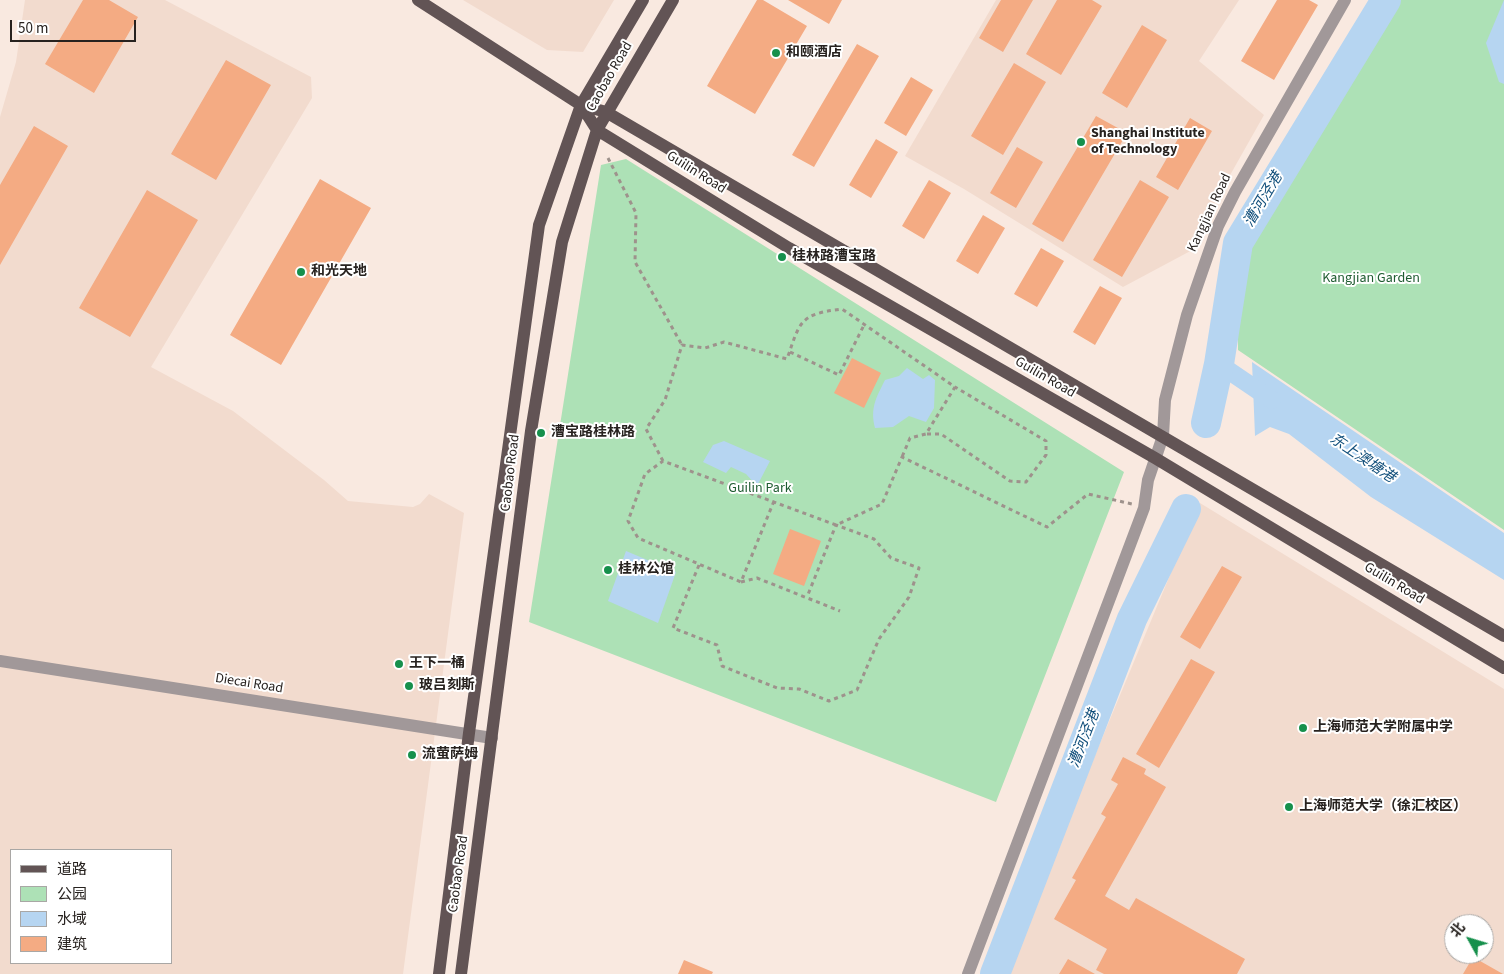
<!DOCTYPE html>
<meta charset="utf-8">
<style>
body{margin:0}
#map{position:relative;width:1504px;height:974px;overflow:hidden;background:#f9e9e0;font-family:"Source Sans 3","Noto Sans SC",sans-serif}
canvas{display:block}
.legend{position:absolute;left:10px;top:849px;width:162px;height:115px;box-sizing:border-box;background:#fff;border:1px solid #a9a7a5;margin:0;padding:6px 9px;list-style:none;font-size:15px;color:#27221f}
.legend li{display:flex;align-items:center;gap:10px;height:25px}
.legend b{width:25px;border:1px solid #a9a7a5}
.north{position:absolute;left:1444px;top:914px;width:50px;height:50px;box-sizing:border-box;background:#fff;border:1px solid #a9a7a5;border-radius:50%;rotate:309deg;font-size:14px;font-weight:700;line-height:20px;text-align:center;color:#27221f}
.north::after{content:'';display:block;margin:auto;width:18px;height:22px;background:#16904c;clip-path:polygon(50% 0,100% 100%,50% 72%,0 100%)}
.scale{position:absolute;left:10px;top:20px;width:126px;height:22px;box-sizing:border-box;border:2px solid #27221f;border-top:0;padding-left:6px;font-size:15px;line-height:18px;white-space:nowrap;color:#27221f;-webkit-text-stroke:4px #fff;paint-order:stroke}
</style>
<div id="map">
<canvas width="1504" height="974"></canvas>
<ul class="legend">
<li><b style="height:6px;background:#625455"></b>道路</li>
<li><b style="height:14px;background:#ade1b6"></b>公园</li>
<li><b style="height:14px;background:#b6d5f1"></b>水域</li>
<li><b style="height:14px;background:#f4ab83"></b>建筑</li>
</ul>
<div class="north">北</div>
<div class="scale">50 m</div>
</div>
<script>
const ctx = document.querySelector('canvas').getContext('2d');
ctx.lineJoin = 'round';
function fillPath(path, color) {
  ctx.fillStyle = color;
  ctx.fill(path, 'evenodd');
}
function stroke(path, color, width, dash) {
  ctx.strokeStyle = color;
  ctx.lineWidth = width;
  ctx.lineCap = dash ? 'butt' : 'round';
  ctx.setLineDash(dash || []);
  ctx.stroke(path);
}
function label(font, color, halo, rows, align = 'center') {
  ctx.font = font + ' "Source Sans 3","Noto Sans SC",sans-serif';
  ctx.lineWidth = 4;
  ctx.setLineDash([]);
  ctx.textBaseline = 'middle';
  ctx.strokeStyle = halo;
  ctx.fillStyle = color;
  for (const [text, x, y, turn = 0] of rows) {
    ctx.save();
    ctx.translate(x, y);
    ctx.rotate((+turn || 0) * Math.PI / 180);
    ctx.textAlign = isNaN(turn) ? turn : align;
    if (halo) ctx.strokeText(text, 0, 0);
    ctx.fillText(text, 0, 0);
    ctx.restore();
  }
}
const built = new Path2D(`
 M25,0H165L311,77L312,98L151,367L233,411L324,480L348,501L413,507L420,504L429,494L464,513L403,974H0V117L16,62ZM11,850H171V963H11Z
 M463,0H614L583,52L547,50Z
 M996,0H1239L1199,61L1264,115L1216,200L1196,248L1123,287L964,189L905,156Z
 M1200,503L1504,689V974H1004ZM1454,924H1484V954H1454Z`);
const green = new Path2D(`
 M1386,0H1504V530L1238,350V243Z
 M626,159L1124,472L996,802L529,622L601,165Z`);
const water = new Path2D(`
 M1504,0V84L1499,82L1486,43Z
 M1252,362L1504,533V580L1371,497L1289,434L1270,427L1255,436Z
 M907,368L923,379L929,375L935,380L934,408L926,422L909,416L893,427L875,428C870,408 876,398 885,380L899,376Z
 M724,441L770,461L757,486L746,474L731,467L726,473L703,462L713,445Z
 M626,551L676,572L658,623L608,601Z`);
const canal = new Path2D(`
 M1219,364L1272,400`);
const river = new Path2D(`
 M1206,423L1219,364L1238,243L1386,0
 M995,974L1132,619L1186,509`);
const building = new Path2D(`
 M83,0H109L138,17L94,93L45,64Z
 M757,0H763L807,26L755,114L707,86Z
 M788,0H842L829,24Z
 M1001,0H1033L1003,52L979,38Z
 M1057,0H1092L1102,6L1061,75L1026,54Z
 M1277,0H1309L1318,5L1274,80L1241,61Z
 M1142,25L1167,40L1127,108L1102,93Z
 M857,44L879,56L814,167L792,155Z
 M226,60L271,85L216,180L171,154Z
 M1014,63L1046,82L1003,155L971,136Z
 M911,77L933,90L906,136L884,123Z
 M1096,116L1127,133L1063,242L1032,224Z
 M1190,118L1212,131L1178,190L1156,177Z
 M34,126L68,146L0,265V185Z
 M876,139L898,152L871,198L849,185Z
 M1017,147L1043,162L1016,208L990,193Z
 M320,179L371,208L281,365L230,335Z
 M929,180L951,193L924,239L902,226Z
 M1140,180L1169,197L1122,277L1093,260Z
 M147,190L198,220L130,337L79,308Z
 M983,215L1005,228L978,274L956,261Z
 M1041,248L1064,261L1037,307L1014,294Z
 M1100,286L1122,298L1095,345L1073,332Z
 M852,358L881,373L864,408L834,393Z
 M790,529L821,541L804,586L773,574Z
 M1222,566L1242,577L1200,649L1180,637Z
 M1191,659L1215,672L1159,768L1136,754Z
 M1123,757L1146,769L1144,774L1166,787L1105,896L1129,910L1136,898L1245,959L1237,974H1104L1096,970L1107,949L1054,919L1076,880L1072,878L1106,817L1101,814L1118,784L1111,780Z
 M1473,957L1503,974H1463Z
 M1068,959L1095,974H1059Z
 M684,960L713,972L712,974H678Z`);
const path = new Path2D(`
 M608,158L636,213L635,262L682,345
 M790,352L839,375L864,325
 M927,434H941L1010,481L1026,482L1046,455V441L955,387
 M663,461L646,429L665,400L682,345L705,348L724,342L787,359C800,322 799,314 842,309L955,387L926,434L910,438L902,457
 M774,501L741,582L638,538L628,521L645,474L663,461L836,525L882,504L902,457L1047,527L1088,494L1132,504
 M699,565L673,628L717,645L722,666L777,688L799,689L829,701L857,690L879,639L909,597L919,568L891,558L874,539L836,525L807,597
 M741,582L757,578L840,611`);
const minor = new Path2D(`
 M0,661L492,738
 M968,974L1144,508L1148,480L1163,436L1165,400L1187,315L1218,226L1235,192L1345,0`);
const major = new Path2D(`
 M418,0L581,105L606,112L1504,636
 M581,105L597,130L789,248L1155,458L1504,668
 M439,974L469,733L539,225L581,105L643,0
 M461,974L531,431L562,242L597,130L673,0`);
const markers = [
 [776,53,5,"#16904c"],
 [1081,142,5,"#16904c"],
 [782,257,5,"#16904c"],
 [301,272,5,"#16904c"],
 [541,433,5,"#16904c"],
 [608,570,5,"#16904c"],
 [399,664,5,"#16904c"],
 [409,686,5,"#16904c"],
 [1303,728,5,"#16904c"],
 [412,755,5,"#16904c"],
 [1289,807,5,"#16904c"]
];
const poiNames = [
 ["和颐酒店",786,53],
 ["Shanghai Institute",1091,134],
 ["of Technology",1091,150],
 ["桂林路漕宝路",792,257],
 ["和光天地",311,272],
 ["漕宝路桂林路",551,433],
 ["桂林公馆",618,570],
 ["王下一桶",409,664],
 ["玻吕刻斯",419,686],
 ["上海师范大学附属中学",1313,728],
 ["流萤萨姆",422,755],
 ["上海师范大学（徐汇校区）",1299,807]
];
const streetNames = [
 ["Caobao Road",610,77,-60],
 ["Guilin Road",696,173,32],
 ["Kangjian Road",1210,213,-65],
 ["Guilin Road",1045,378,30],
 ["Caobao Road",511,473,-83],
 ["Guilin Road",1394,584,31],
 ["Diecai Road",249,684,9],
 ["Caobao Road",459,874,-82]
];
const parkNames = [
 ["Kangjian Garden",1371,279],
 ["Guilin Park",760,489]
];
const waterNames = [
 ["漕河泾港",1264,200,-59],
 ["东上澳塘港",1362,459,34],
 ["漕河泾港",1085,739,-69]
];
fillPath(built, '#f2dbce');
fillPath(green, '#ade1b6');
fillPath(water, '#b6d5f1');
stroke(canal, '#b6d5f1', 18);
stroke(river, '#b6d5f1', 30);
fillPath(building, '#f4ab83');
stroke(path, '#9e928c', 3, [4, 4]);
stroke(minor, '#a19899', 12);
stroke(major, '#625455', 12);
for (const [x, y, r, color] of markers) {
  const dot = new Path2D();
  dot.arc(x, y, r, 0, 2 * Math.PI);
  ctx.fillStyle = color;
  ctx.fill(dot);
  stroke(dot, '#fff', 2);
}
label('bold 14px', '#27221f', '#fff', poiNames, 'left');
label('14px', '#27221f', '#fff', streetNames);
label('14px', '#1f5c31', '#fff', parkNames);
label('italic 15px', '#114f7b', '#fff', waterNames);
</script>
